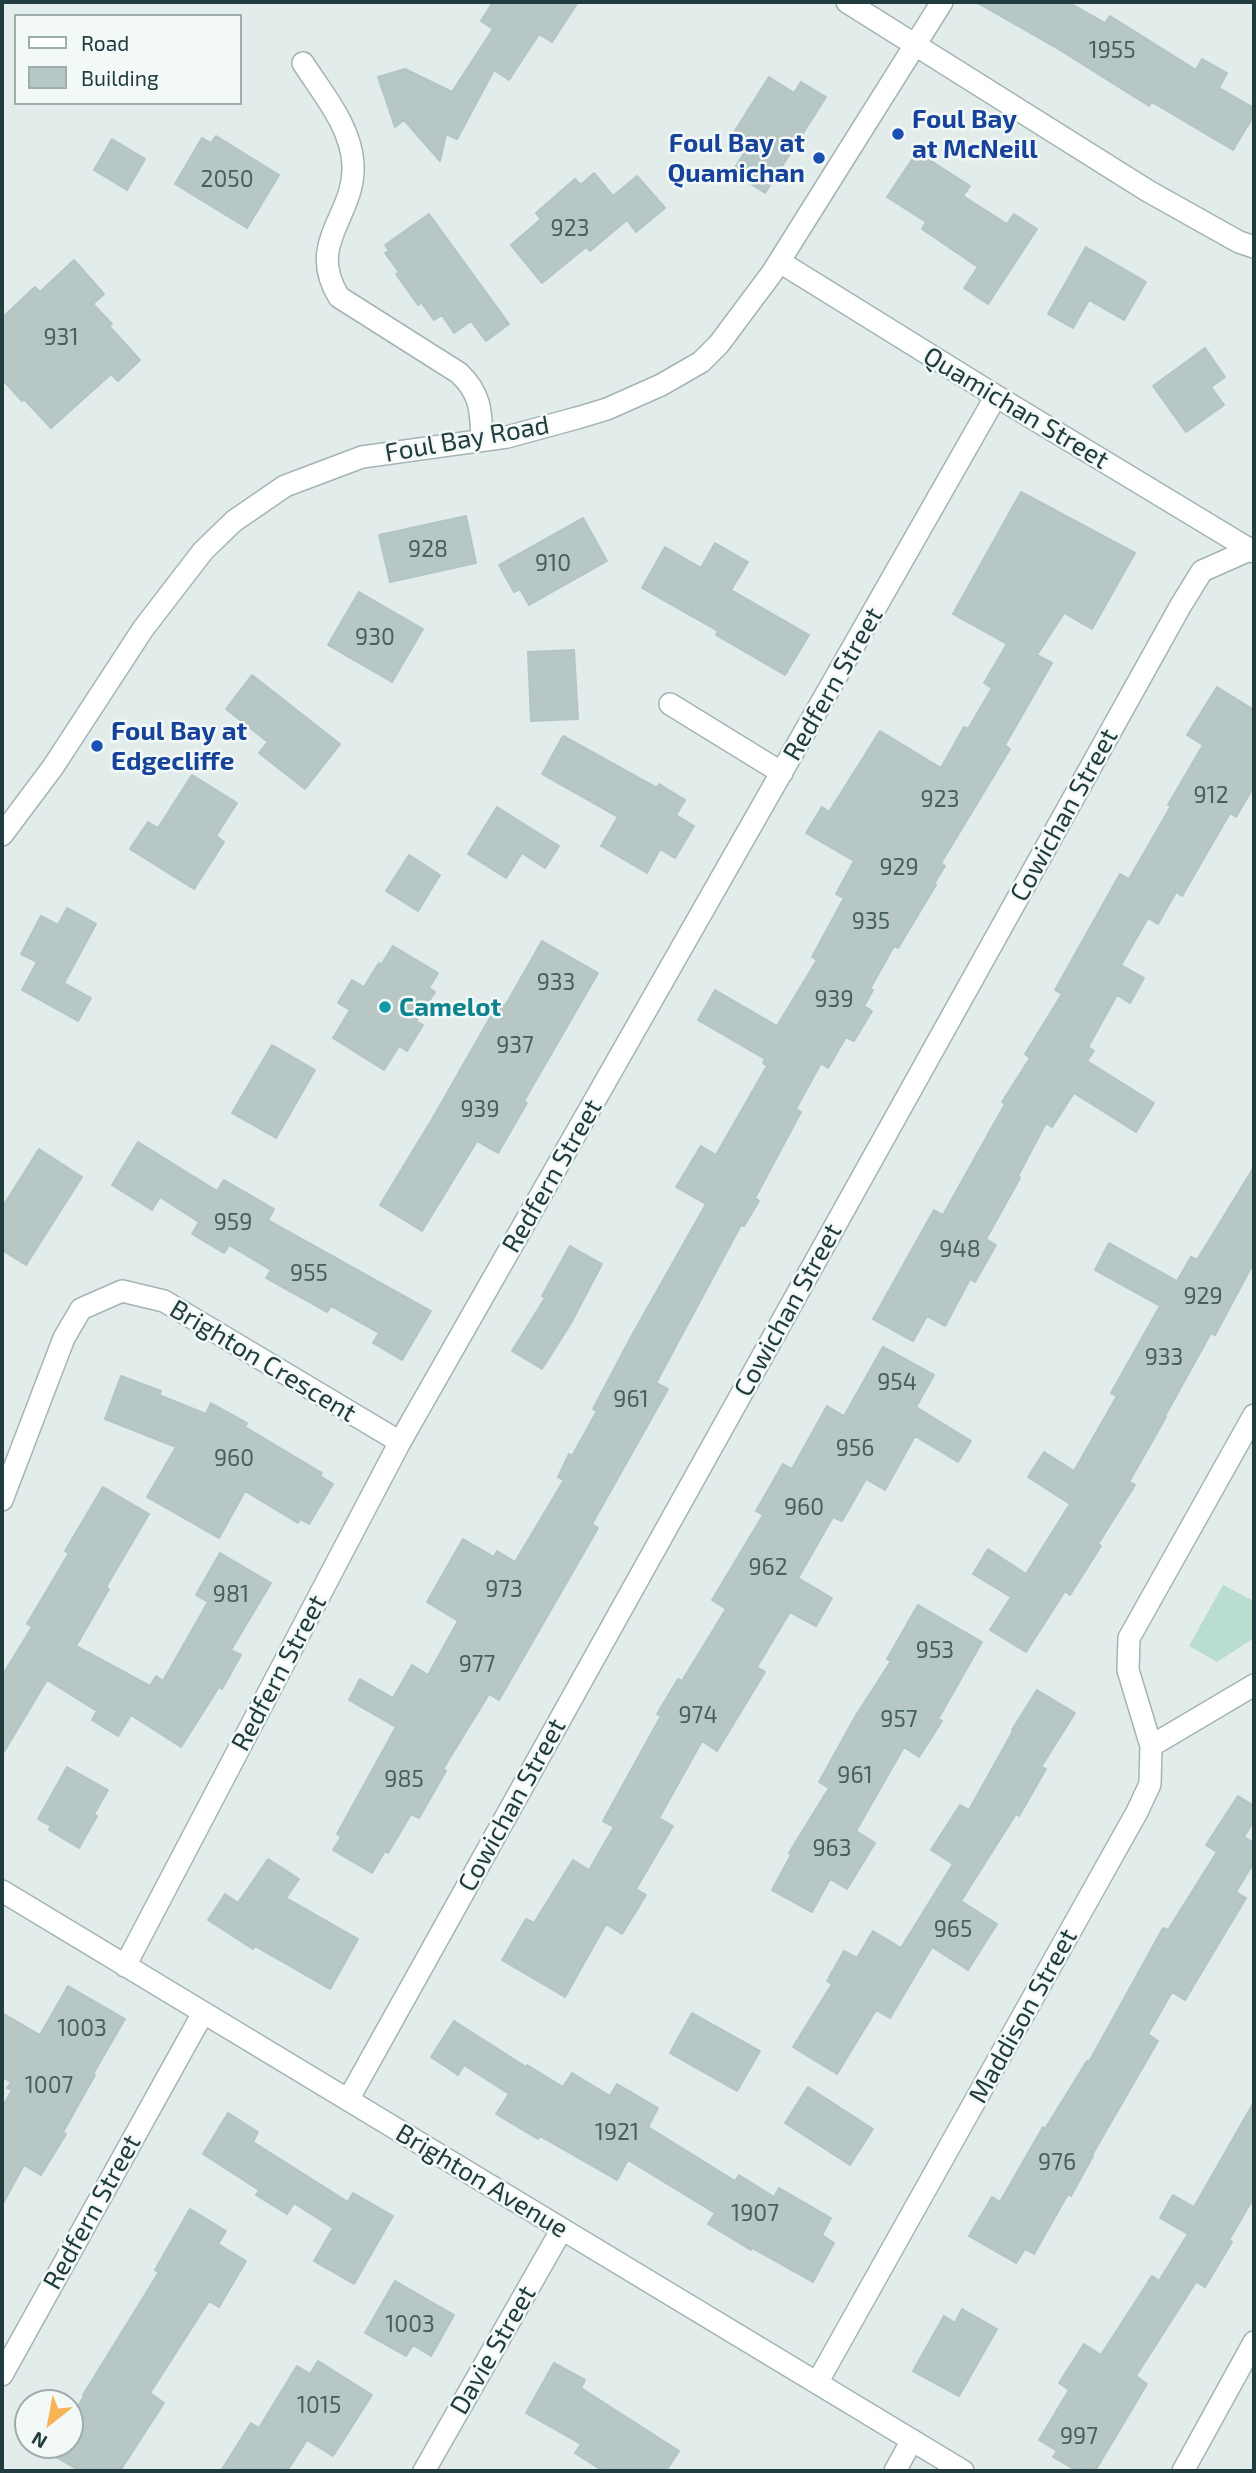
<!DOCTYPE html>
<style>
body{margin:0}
#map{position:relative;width:1256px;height:2473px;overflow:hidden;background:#e1eceb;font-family:"Exo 2",sans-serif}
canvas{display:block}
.frame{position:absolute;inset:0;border:4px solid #213c3e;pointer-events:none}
.legend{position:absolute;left:14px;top:14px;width:228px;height:91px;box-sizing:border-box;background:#f2f9f7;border:2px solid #9eadad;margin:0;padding:9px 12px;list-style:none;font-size:21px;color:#213c3e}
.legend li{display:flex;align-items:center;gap:14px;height:35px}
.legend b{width:35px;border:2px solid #9eadad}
.north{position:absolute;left:14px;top:2389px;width:70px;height:70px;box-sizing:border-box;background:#f2f9f7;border:2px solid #9eadad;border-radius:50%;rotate:211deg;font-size:19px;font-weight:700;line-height:28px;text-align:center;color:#213c3e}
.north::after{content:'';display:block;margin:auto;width:24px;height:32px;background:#f7b354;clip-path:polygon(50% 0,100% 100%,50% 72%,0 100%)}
</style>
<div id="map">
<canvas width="1256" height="2473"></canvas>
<div class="frame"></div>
<ul class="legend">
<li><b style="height:9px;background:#fff"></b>Road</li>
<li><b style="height:19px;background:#b6c7c5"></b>Building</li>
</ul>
<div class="north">N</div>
</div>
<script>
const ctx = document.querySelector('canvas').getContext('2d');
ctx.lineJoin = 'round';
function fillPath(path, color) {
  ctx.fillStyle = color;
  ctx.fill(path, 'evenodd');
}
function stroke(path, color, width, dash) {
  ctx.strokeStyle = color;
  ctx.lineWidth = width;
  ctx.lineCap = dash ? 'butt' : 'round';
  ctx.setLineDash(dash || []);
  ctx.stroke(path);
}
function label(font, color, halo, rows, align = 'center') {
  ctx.font = font + ' "Exo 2",sans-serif';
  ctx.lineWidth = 5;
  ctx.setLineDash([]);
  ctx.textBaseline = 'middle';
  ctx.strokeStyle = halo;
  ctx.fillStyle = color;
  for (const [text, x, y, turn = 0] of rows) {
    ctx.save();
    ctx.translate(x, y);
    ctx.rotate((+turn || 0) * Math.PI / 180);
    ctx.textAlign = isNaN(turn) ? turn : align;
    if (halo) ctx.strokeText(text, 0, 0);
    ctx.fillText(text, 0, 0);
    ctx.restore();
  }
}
const green = new Path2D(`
 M1223,1585L1254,1601V1638L1217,1662L1189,1646Z`);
const building = new Path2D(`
 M493,2H578L552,42L539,34L509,80L494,70L457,139L446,134L440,161L404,120L395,127L378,77L405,69L452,92L493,29L481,21Z
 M976,2H1068L1105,23L1110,16L1196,70L1202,59L1227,73L1219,88L1254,108V115L1233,150L1152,102L1149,106L1060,50Z
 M769,77L794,93L801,82L826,97L765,193L732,172L748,147L731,137Z
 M216,136L279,175L247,228L175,184L202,138L211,143Z
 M112,139L145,159L127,190L94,170Z
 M917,152L970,186L963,196L1007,224L1014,214L1037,229L988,304L964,288L978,267L922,229L926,222L887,197Z
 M594,173L613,196L637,176L665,208L636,232L627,220L590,251L586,247L542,283L511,245L541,219L536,213L575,179L581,185Z
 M429,214L509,324L486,341L471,321L454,333L442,315L434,320L421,302L418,305L396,274L399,272L385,253L389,251L385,245Z
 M1086,247L1146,282L1124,320L1089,300L1073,328L1048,314Z
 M74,260L104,294L93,304L112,324L109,326L140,360L118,381L111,374L51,428L24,399L22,401L2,379V318L35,287L40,292Z
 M1205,348L1225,377L1211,387L1224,405L1186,432L1153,386Z
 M1021,492L1135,553L1092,629L1064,613L1037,655L1052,663L1005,745L1010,749L941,863L945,866L934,884L936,885L898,948L894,946L870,989L873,990L864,1006L872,1011L854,1041L846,1037L828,1068L821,1063L796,1109L801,1112L755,1198L759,1201L744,1226L741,1225L656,1383L668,1389L592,1524L598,1528L499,1700L489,1694L443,1769L446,1771L419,1818L411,1814L388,1853L385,1851L372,1873L333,1850L341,1837L337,1834L396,1727L349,1700L360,1679L393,1698L412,1665L428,1675L458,1621L427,1602L463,1539L494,1557L497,1551L515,1562L564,1480L558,1477L569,1454L572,1456L597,1411L593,1409L631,1337L706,1204L676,1187L701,1146L716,1155L767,1066L763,1063L765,1059L698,1020L715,990L777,1026L817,960L812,957L844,898L836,894L854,861L806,833L822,807L829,812L880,731L941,768L964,727L968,729L992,688L984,683L1007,644L953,614Z
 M466,516L476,563L390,582L379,535Z
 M583,518L607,561L529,605L520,589L514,592L499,565Z
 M715,543L748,562L731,590L809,635L785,675L716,635L718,631L642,588L665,547L701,568Z
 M359,592L423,629L392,682L328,645Z
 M574,650L578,719L531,721L528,652Z
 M252,675L340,744L305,789L259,753L268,742L226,709Z
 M1217,687L1254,710V786L1236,817L1230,813L1182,896L1176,892L1158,924L1148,918L1121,965L1144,978L1130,1003L1117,995L1088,1047L1094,1051L1087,1061L1154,1103L1136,1132L1074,1093L1052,1127L1046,1123L1018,1176L1020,1178L986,1239L996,1245L975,1282L970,1279L945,1326L927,1316L913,1341L873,1319L934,1210L943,1215L1005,1104L1002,1102L1030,1058L1025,1054L1062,994L1055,990L1120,874L1129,879L1171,806L1168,805L1203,745L1187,735Z
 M563,736L657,788L659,784L685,800L676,815L694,826L675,858L660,849L647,873L601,846L618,817L542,774Z
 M192,775L237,803L216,836L224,842L194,889L130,849L148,822L158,828Z
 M497,807L559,846L545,868L522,853L506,878L468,854Z
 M409,855L440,875L418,911L386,891Z
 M67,908L96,924L64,983L91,998L78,1021L22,990L37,962L21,954L41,916L58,925Z
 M542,941L598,973L524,1101L527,1103L498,1153L477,1141L422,1231L380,1205L434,1116L499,1002L505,1006Z
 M393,946L438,973L429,988L435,992L416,1021L423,1025L407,1051L399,1046L384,1070L333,1038L350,1010L338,1003L352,980L364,987L379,963L381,965Z
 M272,1045L315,1070L276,1138L232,1113Z
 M138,1142L217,1191L224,1180L274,1209L268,1220L431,1311L402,1360L373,1343L379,1333L331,1306L327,1312L266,1278L271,1270L229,1245L224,1253L192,1234L199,1222L160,1197L152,1210L112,1185Z
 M39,1149L82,1177L26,1265L2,1250V1208Z
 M1254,1167V1262L1215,1335L1211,1333L1165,1416L1166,1417L1129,1482L1135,1485L1098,1544L1101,1546L1070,1595L1065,1591L1026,1652L990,1630L1011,1597L973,1574L988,1549L1026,1574L1070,1504L1028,1477L1044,1452L1074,1471L1117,1396L1111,1393L1160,1306L1095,1270L1109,1243L1177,1281L1191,1257L1197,1260Z
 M570,1246L602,1264L571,1323L542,1369L512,1351L545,1298L542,1296Z
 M883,1347L934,1375L916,1407L971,1441L958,1462L915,1436L885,1490L866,1479L842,1521L833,1517L798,1578L832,1598L816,1626L790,1612L757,1667L765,1672L717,1751L702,1741L659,1818L673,1826L636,1889L646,1895L622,1934L606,1924L565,1997L502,1960L526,1919L534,1923L573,1860L589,1870L614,1827L603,1821L661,1716L657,1714L678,1679L682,1681L726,1609L712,1600L763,1515L756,1511L783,1464L792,1469L827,1406L844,1416Z
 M121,1376L161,1391L159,1395L206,1414L211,1403L247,1423L245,1427L322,1473L320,1476L333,1484L309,1524L300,1519L298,1523L245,1491L219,1538L147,1497L176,1447L105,1419Z
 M103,1487L149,1514L106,1587L109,1589L76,1646L150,1686L156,1676L163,1681L208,1602L196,1595L220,1553L271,1583L231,1650L241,1655L222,1689L219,1687L181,1747L131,1715L118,1736L92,1720L97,1711L47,1680L2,1755V1676L32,1627L27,1624L69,1553L65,1551Z
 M918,1605L982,1642L938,1719L942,1721L919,1757L904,1747L856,1831L875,1843L847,1889L830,1879L812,1912L772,1890L791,1855L789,1853L829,1788L819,1782L855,1717L891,1661L887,1659Z
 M1037,1690L1075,1713L1041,1767L1046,1769L1019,1816L1016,1814L961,1901L997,1924L968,1970L932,1947L890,2018L876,2010L837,2074L793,2047L832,1984L827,1981L844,1951L857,1958L873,1931L901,1948L953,1864L931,1850L960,1805L969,1810L1013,1731L1012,1730Z
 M67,1767L108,1790L94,1814L97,1816L79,1848L49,1830L51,1826L38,1819Z
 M1238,1796L1254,1806V1820L1244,1837L1254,1843V1862L1236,1892L1246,1898L1185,2000L1172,1992L1148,2034L1158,2041L1092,2155L1093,2156L1071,2196L1068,2194L1034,2254L1025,2249L1016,2263L969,2236L992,2197L1000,2202L1043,2127L1045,2129L1087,2061L1089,2062L1163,1928L1168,1930L1217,1852L1206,1845Z
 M268,1859L299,1879L286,1898L358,1939L330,1989L255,1946L253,1949L208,1920L225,1894L238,1903Z
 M68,1986L125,2019L93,2074L95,2075L63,2132L66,2134L41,2175L24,2165L2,2205V2108L12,2090L7,2088L11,2082L2,2077V2013L40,2035Z
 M692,2013L760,2051L737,2091L670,2053Z
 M454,2021L526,2067L527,2065L563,2087L572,2073L610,2096L617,2084L658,2108L648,2127L735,2181L739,2175L774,2197L779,2188L831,2218L822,2235L834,2243L813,2282L752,2248L751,2250L708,2224L715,2213L628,2160L617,2180L540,2136L538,2139L496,2114L509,2094L464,2065L458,2075L431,2057Z
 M808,2087L873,2129L850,2165L785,2123Z
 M1254,2102V2197L1229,2240L1232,2242L1205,2287L1196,2282L1136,2376L1147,2384L1095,2471H1077L1053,2457L1057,2451L1039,2440L1069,2390L1059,2383L1084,2344L1101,2355L1152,2276L1159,2281L1188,2234L1160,2218L1173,2195L1194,2207Z
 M228,2113L258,2132L253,2142L348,2202L353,2193L393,2216L354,2284L314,2261L333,2228L294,2203L287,2214L256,2195L259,2190L203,2154Z
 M190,2209L226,2231L218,2244L246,2261L219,2307L209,2301L150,2393L164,2403L120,2471H80L35,2445H70V2421L84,2396L83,2395L159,2272L155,2270Z
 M395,2281L454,2315L431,2356L413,2345L406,2356L365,2333Z
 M962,2309L997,2329L959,2396L913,2371L944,2316L955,2323Z
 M318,2361L372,2395L333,2456L307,2440L287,2471H221L251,2423L259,2428L297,2366L310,2374Z
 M554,2363L585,2380L581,2388L679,2451L666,2471H603L575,2453L581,2444L526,2413Z`);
const minor = new Path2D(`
 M847,2L1148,191L1239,242L1254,247
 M303,63C322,93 351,126 353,164C356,216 305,242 339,297L459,373C481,394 481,411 482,440
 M780,262L996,396L1254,552
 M670,704L782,773
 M2,835L53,767L143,629L203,551L234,521L285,486L362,457L507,437L577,418L607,409L661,385L701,362L719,344L772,273L942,2
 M2,1500L64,1338L81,1309L122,1291L164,1301L400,1442
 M1151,1746L1254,1685
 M2,1891L963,2471
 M125,1966L400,1442L996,396
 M348,2100L1181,605L1202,571L1254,548
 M2,2375L203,2013
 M817,2383L1137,1812L1150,1784L1151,1746L1128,1670L1129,1638L1254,1415
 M424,2471L562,2229
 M895,2471L912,2440
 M1183,2471L1254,2342`);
const markers = [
 [898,134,7,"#1a4fb4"],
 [819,158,7,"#1a4fb4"],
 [97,746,7,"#1a4fb4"],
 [385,1007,7,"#0f9aa8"]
];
const numberNames = [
 ["1955",1112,50],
 ["2050",227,179],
 ["923",570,228],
 ["931",61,337],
 ["928",428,549],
 ["910",553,563],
 ["930",375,637],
 ["912",1211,795],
 ["923",940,799],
 ["929",899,867],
 ["935",871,921],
 ["933",556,982],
 ["939",834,999],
 ["937",515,1045],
 ["939",480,1109],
 ["959",233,1222],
 ["948",960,1249],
 ["955",309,1273],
 ["929",1203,1296],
 ["933",1164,1357],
 ["954",897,1382],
 ["961",631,1399],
 ["956",855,1448],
 ["960",234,1458],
 ["960",804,1507],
 ["962",768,1567],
 ["973",504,1589],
 ["981",231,1594],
 ["953",935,1650],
 ["977",477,1664],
 ["974",698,1715],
 ["957",899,1719],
 ["961",855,1775],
 ["985",404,1779],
 ["963",832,1848],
 ["965",953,1929],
 ["1003",82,2028],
 ["1007",49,2085],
 ["1921",617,2132],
 ["976",1057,2162],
 ["1907",755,2213],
 ["1003",410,2324],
 ["1015",319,2405],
 ["997",1079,2436]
];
const transitNames = [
 ["Foul Bay",912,119],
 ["at McNeill",912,149],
 ["Foul Bay at",805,143,"right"],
 ["Quamichan",805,173,"right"],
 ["Foul Bay at",111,731],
 ["Edgecliffe",111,761]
];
const streetNames = [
 ["Quamichan Street",1016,408,31],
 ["Foul Bay Road",467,439,-10],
 ["Redfern Street",833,684,-60],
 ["Cowichan Street",1064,815,-61],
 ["Redfern Street",552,1176,-60],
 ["Cowichan Street",788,1310,-61],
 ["Brighton Crescent",263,1361,31],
 ["Redfern Street",279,1673,-62],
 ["Cowichan Street",512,1805,-61],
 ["Maddison Street",1023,2016,-61],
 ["Brighton Avenue",482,2181,31],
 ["Redfern Street",92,2212,-61],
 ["Davie Street",493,2350,-60]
];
const cultureNames = [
 ["Camelot",399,1007]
];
fillPath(green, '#b9ded0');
fillPath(building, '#b6c7c5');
stroke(building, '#b3c6c5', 2);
stroke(minor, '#a4b4b4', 24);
stroke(minor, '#fff', 21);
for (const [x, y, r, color] of markers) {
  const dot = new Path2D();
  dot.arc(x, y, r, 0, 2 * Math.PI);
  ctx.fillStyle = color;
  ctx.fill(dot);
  stroke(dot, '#f2f9f7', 2.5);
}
label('23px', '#465f60', null, numberNames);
label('bold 26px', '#164399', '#f2f9f7', transitNames, 'left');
label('26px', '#213c3e', '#f2f9f7', streetNames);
label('bold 26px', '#0d838f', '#f2f9f7', cultureNames, 'left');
</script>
